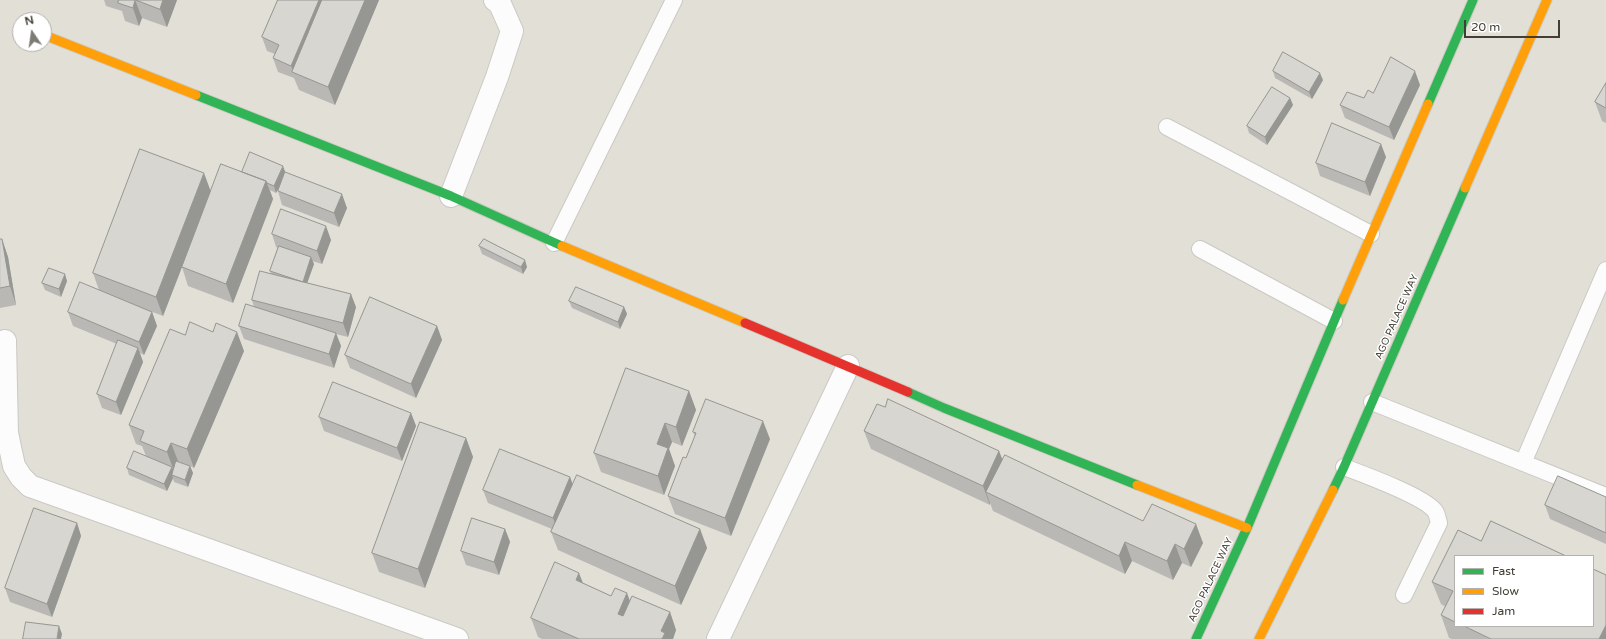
<!DOCTYPE html>
<style>
body{margin:0}
#map{position:relative;width:1606px;height:639px;overflow:hidden;background:#edede8;font-family:"Varela Round",sans-serif}
canvas{display:block}
.legend{position:absolute;left:1454px;top:555px;width:140px;height:72px;box-sizing:border-box;background:#fff;border:1px solid #b3b2ae;margin:0;padding:5px 7px;list-style:none;font-size:12px;color:#423e35}
.legend li{display:flex;align-items:center;gap:8px;height:20px}
.legend b{width:20px;border:1px solid #b3b2ae}
.north{position:absolute;left:12px;top:12px;width:40px;height:40px;box-sizing:border-box;background:#fff;border:1px solid #b3b2ae;border-radius:50%;rotate:347deg;font-size:11px;font-weight:700;line-height:16px;text-align:center;color:#423e35}
.north::after{content:'';display:block;margin:auto;width:14px;height:18px;background:#7e7b74;clip-path:polygon(50% 0,100% 100%,50% 72%,0 100%)}
.scale{position:absolute;left:1464px;top:20px;width:96px;height:18px;box-sizing:border-box;border:2px solid #423e35;border-top:0;padding-left:5px;font-size:12px;line-height:14px;white-space:nowrap;color:#423e35;-webkit-text-stroke:3px #fff;paint-order:stroke}
</style>
<div id="map">
<canvas width="1606" height="639"></canvas>
<ul class="legend">
<li><b style="height:5px;background:#30b455"></b>Fast</li>
<li><b style="height:5px;background:#ff9f0a"></b>Slow</li>
<li><b style="height:5px;background:#e5322d"></b>Jam</li>
</ul>
<div class="north">N</div>
<div class="scale">20 m</div>
</div>
<script>
const ctx = document.querySelector('canvas').getContext('2d');
ctx.lineJoin = 'round';
function fillPath(path, color) {
  ctx.fillStyle = color;
  ctx.fill(path, 'evenodd');
}
function stroke(path, color, width, dash) {
  ctx.strokeStyle = color;
  ctx.lineWidth = width;
  ctx.lineCap = dash ? 'butt' : 'round';
  ctx.setLineDash(dash || []);
  ctx.stroke(path);
}
function label(font, color, halo, rows, align = 'center') {
  ctx.font = font + ' "Varela Round",sans-serif';
  ctx.lineWidth = 3;
  ctx.setLineDash([]);
  ctx.textBaseline = 'middle';
  ctx.strokeStyle = halo;
  ctx.fillStyle = color;
  for (const [text, x, y, turn = 0] of rows) {
    ctx.save();
    ctx.translate(x, y);
    ctx.rotate((+turn || 0) * Math.PI / 180);
    ctx.textAlign = isNaN(turn) ? turn : align;
    if (halo) ctx.strokeText(text, 0, 0);
    ctx.fillText(text, 0, 0);
    ctx.restore();
  }
}
const residential = new Path2D(`
 M0,0H1606V639H0ZM20,20H44V44H20ZM1455,556H1593V626H1455Z`);
const lane = new Path2D(`
 M1167,127L1371,234
 M554,243L674,0
 M1200,249L1334,321
 M1372,402L1606,496
 M1523,463L1606,270
 M1344,467C1365,475 1423,496 1435,511C1437,514 1438,519 1439,523L1404,595`);
const street = new Path2D(`
 M451,196L497,77L512,31L500,4L495,0
 M5,341L7,433L14,466L21,477L30,486L457,639
 M718,639L848,366`);
const fast = new Path2D(`
 M196,95L451,196L562,246
 M1428,104L1473,0
 M908,392L944,408L1137,485
 M1333,490L1344,467L1465,188
 M1196,639L1247,528L1343,300`);
const slow = new Path2D(`
 M44,35L196,95
 M1465,188L1547,0
 M562,246L745,323
 M1343,300L1428,104
 M1137,485L1247,528
 M1259,639L1333,490`);
const jam = new Path2D(`
 M745,323L908,392`);
const wall = new Path2D(`
 M104,0H177L167,27L142,18L139,26L125,21L122,11L106,6Z
 M278,0H379L335,105L299,90L294,78L278,72L273,58L275,54L267,51L262,37Z
 M1273,71L1323,80L1312,99L1275,78Z
 M1606,83V123L1602,121L1595,102Z
 M1420,85L1394,140L1345,118L1340,105L1364,98L1373,93Z
 M1290,98L1293,105L1267,145L1249,133L1247,126Z
 M1386,157L1370,196L1320,176L1316,163Z
 M242,172H285L347,208L339,227L282,205L278,191L279,187L276,193L270,190L273,199L233,303L188,286L182,267L163,316L124,301L152,312L157,326L144,355L140,353L143,362L121,415L102,408L97,394L117,344L73,326L68,312L99,290L93,273L211,191Z
 M272,234L331,240L322,264L312,261L314,264L307,283L356,307L348,337L336,334L341,346L334,368L244,339L239,326L254,307L252,300L271,273L270,271L278,248L276,247Z
 M0,239H2L8,257L16,305L0,308Z
 M479,246L527,267L523,274L482,254Z
 M67,281L61,297L45,290L42,283Z
 M569,301L624,307L627,314L620,329L572,308Z
 M437,326L442,340L416,398L350,368L345,355Z
 M185,335L244,351L194,468L190,466L193,473L188,487L174,482L173,478L167,491L129,475L127,468L146,456L142,446L136,444L129,425Z
 M689,391L696,410L682,446L672,442L669,449L675,466L664,495L601,472L594,453Z
 M885,407L999,451L1002,459L1143,521L1203,543L1191,567L1182,563L1173,580L1132,561L1125,574L993,511L990,503V505L871,449L864,431Z
 M411,413L416,426L402,461L324,431L319,417Z
 M693,432L770,439L731,536L675,514L668,496L686,458L695,436Z
 M466,438L473,457L425,588L379,572L372,553Z
 M570,477L573,485L700,529L707,548L681,605L558,550L551,532L552,529L488,503L483,490Z
 M1606,497V544L1550,519L1545,505Z
 M1491,521L1566,556H1455V626H1593V569L1606,575V639H1452L1449,638L1441,615L1446,607L1441,604L1432,582L1458,530L1481,541Z
 M77,523L81,536L52,617L10,602L5,588Z
 M505,529L510,542L499,575L466,565L461,551Z
 M583,583L611,596L670,612L676,630L673,639H542L538,637L531,618Z`);
const shadedWall = new Path2D(`
 M135,0L142,18L139,26L133,8Z
 M163,0H177L167,27L160,9Z
 M319,0H330L294,72L291,66Z
 M365,0H379L335,105L328,87Z
 M1415,71L1420,85L1394,140L1389,127Z
 M1320,73L1323,80L1312,99L1309,92Z
 M1290,98L1293,105L1267,145L1265,137Z
 M1381,144L1386,157L1370,196L1365,182Z
 M283,166L286,174L276,193L274,186Z
 M204,173L211,192L163,316L156,297Z
 M266,181L273,199L233,303L226,284Z
 M342,194L347,208L339,227L334,213Z
 M326,226L331,240L322,264L317,251Z
 M2,239L8,257L16,305L10,286Z
 M311,257L314,264L305,289L303,282Z
 M525,260L527,267L523,274L521,267Z
 M65,274L67,281L61,297L59,289Z
 M351,294L356,307L348,337L343,323Z
 M624,307L627,314L620,329L618,322Z
 M152,312L157,326L144,355L139,342Z
 M437,326L442,340L416,398L411,384Z
 M237,332L244,351L194,468L187,449Z
 M336,333L341,346L334,368L329,354Z
 M138,348L143,362L121,415L116,402Z
 M689,391L696,410L682,446L676,427Z
 M411,413L416,426L402,461L397,448Z
 M763,421L770,439L731,536L725,518Z
 M665,423L672,442L669,449L675,466L664,495L658,476L657,444Z
 M466,438L473,457L425,588L418,569Z
 M171,443L178,461L174,471L167,452Z
 M999,451L1006,469L986,492L990,503V505L983,486Z
 M190,466L193,473L188,487L185,480Z
 M172,467L174,474L172,475L173,478L167,491L164,484Z
 M570,477L575,491L558,532L553,518Z
 M77,523L81,536L52,617L47,604Z
 M1196,524L1203,543L1191,567L1184,549Z
 M505,529L510,542L499,575L494,562Z
 M700,529L707,548L681,605L675,586Z
 M1125,542L1132,561L1125,574L1119,556Z
 M1175,544L1182,563L1173,580L1167,561Z
 M579,573L586,591L576,580Z
 M627,593L634,612L625,632L618,614Z
 M670,612L676,630L673,639H662L661,631Z
 M1606,625V639H1599Z
 M59,626L62,634L61,639H57Z`);
const building = new Path2D(`
 M119,0H135L133,8L118,3Z
 M136,0H163L160,9Z
 M278,0H319L291,66L273,58L279,45L262,37Z
 M322,0H365L328,87L292,72Z
 M1283,52L1320,73L1309,92L1273,71Z
 M1391,57L1415,71L1389,127L1340,105L1347,92L1364,98L1368,90L1373,93Z
 M1606,83V108L1595,102Z
 M1272,87L1290,98L1265,137L1247,126Z
 M1332,123L1381,144L1365,182L1316,163Z
 M140,149L204,173L156,297L93,273Z
 M250,152L283,166L274,186L267,183L266,181L242,172Z
 M221,164L266,181L226,284L182,267Z
 M285,172L342,194L334,213L278,191Z
 M281,209L326,226L317,251L272,234Z
 M0,239H2L10,286L0,288Z
 M484,239L525,260L521,267L479,246Z
 M279,246L311,257L303,282L270,271Z
 M49,268L65,274L59,289L42,283Z
 M260,271L351,294L343,323L252,300Z
 M80,282L152,312L139,342L68,312Z
 M576,287L624,307L618,322L569,301Z
 M370,297L437,326L411,384L345,355Z
 M246,304L336,333L329,354L239,326Z
 M190,322L213,332L216,323L237,332L187,449L171,443L167,452L140,441L144,431L129,425L170,329L185,335Z
 M118,340L138,348L116,402L97,394Z
 M626,368L689,391L676,427L665,423L657,444L668,448L658,476L594,453Z
 M333,382L411,413L397,448L319,417Z
 M706,399L763,421L725,518L668,496L683,457L686,458L696,433L693,432Z
 M888,399L999,451L983,486L864,431L877,404L885,407Z
 M420,422L466,438L418,569L372,553Z
 M500,449L570,477L553,518L483,490Z
 M134,451L172,467L164,484L127,468Z
 M1005,455L1143,521L1152,504L1196,524L1184,549L1175,544L1167,561L1125,542L1119,556L986,492Z
 M176,461L190,466L185,480L172,475Z
 M577,475L700,529L675,586L551,532Z
 M1558,476L1606,497V533L1545,505Z
 M34,508L77,523L47,604L5,588Z
 M472,518L505,529L494,562L461,551Z
 M1491,521L1566,556H1455V622L1441,615L1453,591L1432,582L1458,530L1481,541Z
 M555,562L579,573L576,580L611,596L615,588L627,593L618,614L623,616L632,596L670,612L661,631L665,633L662,639H579L531,618Z
 M1593,569L1606,575V625L1599,639H1491L1464,626H1593Z
 M26,622L59,626L57,639H23Z`);
const streetNames = [
 ["AGO PALACE WAY",1397,317,-66],
 ["AGO PALACE WAY",1211,580,-65]
];
fillPath(residential, '#e1dfd6');
stroke(lane, '#cac9c4', 18);
stroke(street, '#cac9c4', 24);
stroke(fast, '#cccabf', 11);
stroke(slow, '#cccabf', 11);
stroke(jam, '#cccabf', 11);
stroke(lane, '#fcfcfc', 16);
stroke(street, '#fcfcfc', 22);
stroke(fast, '#30b455', 9);
stroke(slow, '#ff9f0a', 9);
stroke(jam, '#e5322d', 9);
fillPath(wall, '#b9b8b4');
fillPath(shadedWall, '#969692');
fillPath(building, '#d7d6d1');
stroke(building, '#969692', 1);
label('10px', '#423e35', '#fff', streetNames);
</script>
